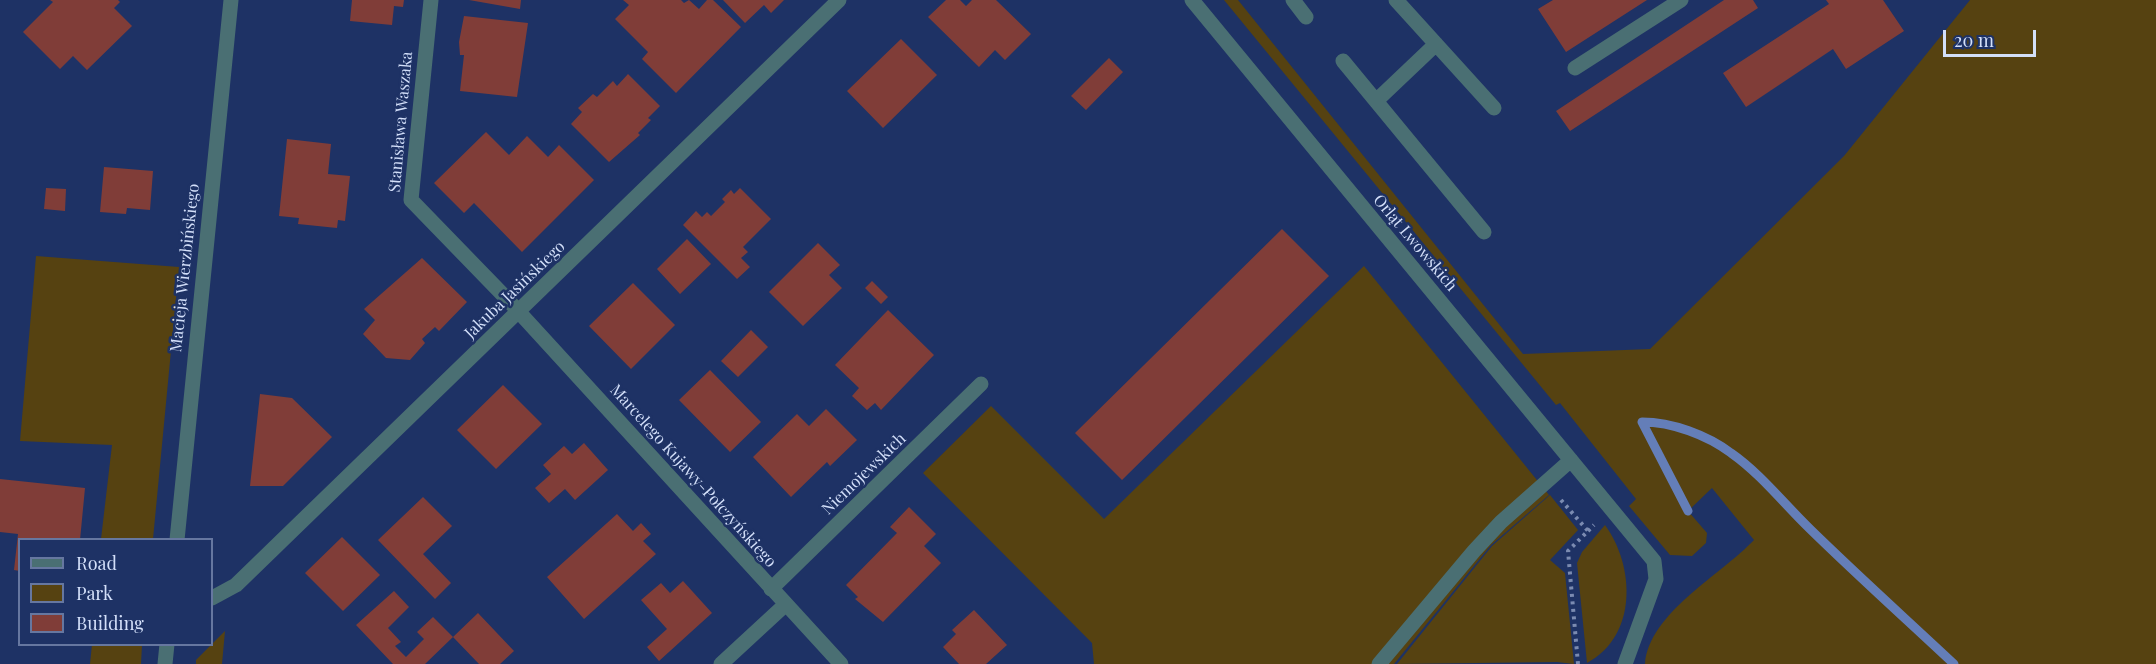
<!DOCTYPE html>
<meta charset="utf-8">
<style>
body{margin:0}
#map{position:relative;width:2156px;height:664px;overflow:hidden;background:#1e3265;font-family:"Playfair Display",serif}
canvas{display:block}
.legend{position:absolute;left:18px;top:538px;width:195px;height:108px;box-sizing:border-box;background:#1e3265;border:2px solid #6677a0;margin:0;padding:8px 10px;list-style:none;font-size:18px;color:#d3dff9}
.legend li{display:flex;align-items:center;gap:12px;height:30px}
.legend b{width:30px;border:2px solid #6677a0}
.scale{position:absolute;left:1943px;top:30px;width:93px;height:27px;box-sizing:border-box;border:3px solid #d3dff9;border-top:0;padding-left:8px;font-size:18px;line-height:21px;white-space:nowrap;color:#d3dff9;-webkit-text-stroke:4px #1e3265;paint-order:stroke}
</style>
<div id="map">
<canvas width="2156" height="664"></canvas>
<ul class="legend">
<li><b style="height:8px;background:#4a6f73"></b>Road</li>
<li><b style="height:16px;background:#564211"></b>Park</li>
<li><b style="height:16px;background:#803d38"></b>Building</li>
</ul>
<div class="scale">20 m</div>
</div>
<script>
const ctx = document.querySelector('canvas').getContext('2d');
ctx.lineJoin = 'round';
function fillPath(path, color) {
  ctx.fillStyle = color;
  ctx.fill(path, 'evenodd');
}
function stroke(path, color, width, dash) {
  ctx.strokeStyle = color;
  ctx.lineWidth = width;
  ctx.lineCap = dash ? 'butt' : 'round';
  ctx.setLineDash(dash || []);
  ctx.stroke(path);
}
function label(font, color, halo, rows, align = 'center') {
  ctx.font = font + ' "Playfair Display",serif';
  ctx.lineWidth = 5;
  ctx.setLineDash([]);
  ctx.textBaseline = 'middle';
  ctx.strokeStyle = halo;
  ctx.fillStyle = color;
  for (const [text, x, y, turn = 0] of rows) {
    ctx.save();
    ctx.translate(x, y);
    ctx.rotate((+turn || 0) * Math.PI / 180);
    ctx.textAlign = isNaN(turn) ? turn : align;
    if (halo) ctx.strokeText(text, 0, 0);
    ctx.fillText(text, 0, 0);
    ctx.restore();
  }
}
const green = new Path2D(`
 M1224,0H1238L1523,354L1650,349L1844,156L1970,0H2156V664H1645C1649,613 1721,575 1754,540L1712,488L1688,511L1707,533L1706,543L1692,556L1670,555L1629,506L1636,499L1560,403L1556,405Z
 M36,256L179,267L153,539H101L112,445L20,441Z
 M1364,266L1549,495L1491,545L1394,664H1094L1092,643L923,473L991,406L1104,519Z
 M1550,495L1578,530L1550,560L1565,573L1574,664L1557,662L1397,664L1492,546Z
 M1605,525C1635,566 1638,636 1587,663L1577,563L1582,552Z
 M225,631L222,664H196V660Z
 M92,644L142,645L141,664H90Z`);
const stream = new Path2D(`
 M1688,511L1642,422C1672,422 1707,435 1731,453C1761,474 1784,504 1810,529C1857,575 1906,619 1954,664`);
const building = new Path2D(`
 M50,0H118L120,2L114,8L132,26L87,70L73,56L60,69L23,32L53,2Z
 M352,0H404L403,7L394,6L392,25L350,21Z
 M469,0H521L520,9Z
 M623,0H681L684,3L689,0L699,9L707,0H713L741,27L676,93L642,59L648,52L615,19L629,5Z
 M723,0H784L771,13L764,5L745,23Z
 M946,0H960L966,6L972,0H996L1031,34L1005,60L995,50L979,67L928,17Z
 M1553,0H1647L1566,52L1538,9Z
 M1724,0H1753L1758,8L1570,131L1556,111Z
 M1826,0H1883L1904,31L1846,69L1833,49L1746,107L1723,73L1829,4Z
 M464,16L528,23L517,97L460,91L464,55H460L459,42Z
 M901,39L937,75L883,128L847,91Z
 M1109,58L1123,72L1086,110L1071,96Z
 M628,74L660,106L648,118L651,120L638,133L640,135L609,162L571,124L582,112L578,108L593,94L597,97L613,81L617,86Z
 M486,132L509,155L527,136L548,157L559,145L594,180L522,252L474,203L464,213L434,183Z
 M287,139L331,144L328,174L350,176L345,221L338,220L337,228L298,224L299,218L279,216Z
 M104,167L153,171L150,210L127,208L126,214L100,212Z
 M46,188L66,189L65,211L44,209Z
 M740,188L771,219L743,247L748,252L741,258L750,267L737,279L683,225L696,211L702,217L707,212L711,216L725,202L722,199L731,190L734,194Z
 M1282,229L1329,276L1122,480L1075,433Z
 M687,239L711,264L680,294L657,269Z
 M818,243L840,265L829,275L842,288L803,326L769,292Z
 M422,258L467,302L439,331L435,327L422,339L425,343L410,360L386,358L363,334L375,320L364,309Z
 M872,281L888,297L881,304L865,288Z
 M633,283L675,325L631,369L589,326Z
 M888,310L934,355L881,410L875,403L867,410L852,396L859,388L835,365Z
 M751,330L768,347L738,377L721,361Z
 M710,370L761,422L730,452L679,400Z
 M503,385L542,424L496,469L457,430Z
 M260,394L292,398L332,437L283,486H250Z
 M826,409L857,440L830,466L827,462L791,497L753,457L797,414L809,426Z
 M584,443L608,470L575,500L565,489L549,503L535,488L551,474L543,465L564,446L572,454Z
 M0,479L85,488L80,540H20V571L14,570L18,534L0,532Z
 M423,497L452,526L423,554L451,583L435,599L378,540Z
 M909,507L936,534L924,546L941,563L883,622L855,599L858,597L846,585L897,533L890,527Z
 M617,514L633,531L641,523L651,534L643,541L656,554L584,619L547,577Z
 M342,537L380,575L343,611L305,573Z
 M683,581L712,613L659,661L647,647L667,629L641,600L661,583L670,593Z
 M394,591L409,607L388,628L401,642L395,646L406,657L424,639L417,632L433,617L453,637L478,613L514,651L500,664H479L453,637L425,664H393L356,625Z
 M974,610L1007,645L986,664H959L943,647L956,634L952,630Z`);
const path = new Path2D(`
 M1561,500L1588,531L1568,551L1578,664
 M1588,531L1594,525`);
const minor = new Path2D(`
 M431,0L411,200L508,300L841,664
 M1192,0L1654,561L1656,579L1625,664
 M1293,0L1306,17
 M1396,0L1494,108
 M1343,61L1484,232
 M1575,68L1681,0
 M1376,101L1436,44
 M177,540L231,0
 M771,589L981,384
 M212,598L236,585L839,0
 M165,664L167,644
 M721,664L786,604
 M1379,664L1474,551L1501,522L1571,460`);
const streetNames = [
 ["Stanisława Waszaka",401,122,-85],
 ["Orląt Lwowskich",1415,243,50],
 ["Macieja Wierzbińskiego",185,268,-84],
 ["Jakuba Jasińskiego",515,290,-44],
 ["Niemojewskich",864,474,-44],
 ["Marcelego Kujawy-Połczyńskiego",693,476,48]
];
fillPath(green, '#564211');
stroke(stream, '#647eb8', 9);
fillPath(building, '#803d38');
stroke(path, '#7b8bb1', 4, [3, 4.5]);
stroke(minor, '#4a6f73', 15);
label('16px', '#d3dff9', '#1e3265', streetNames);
</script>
